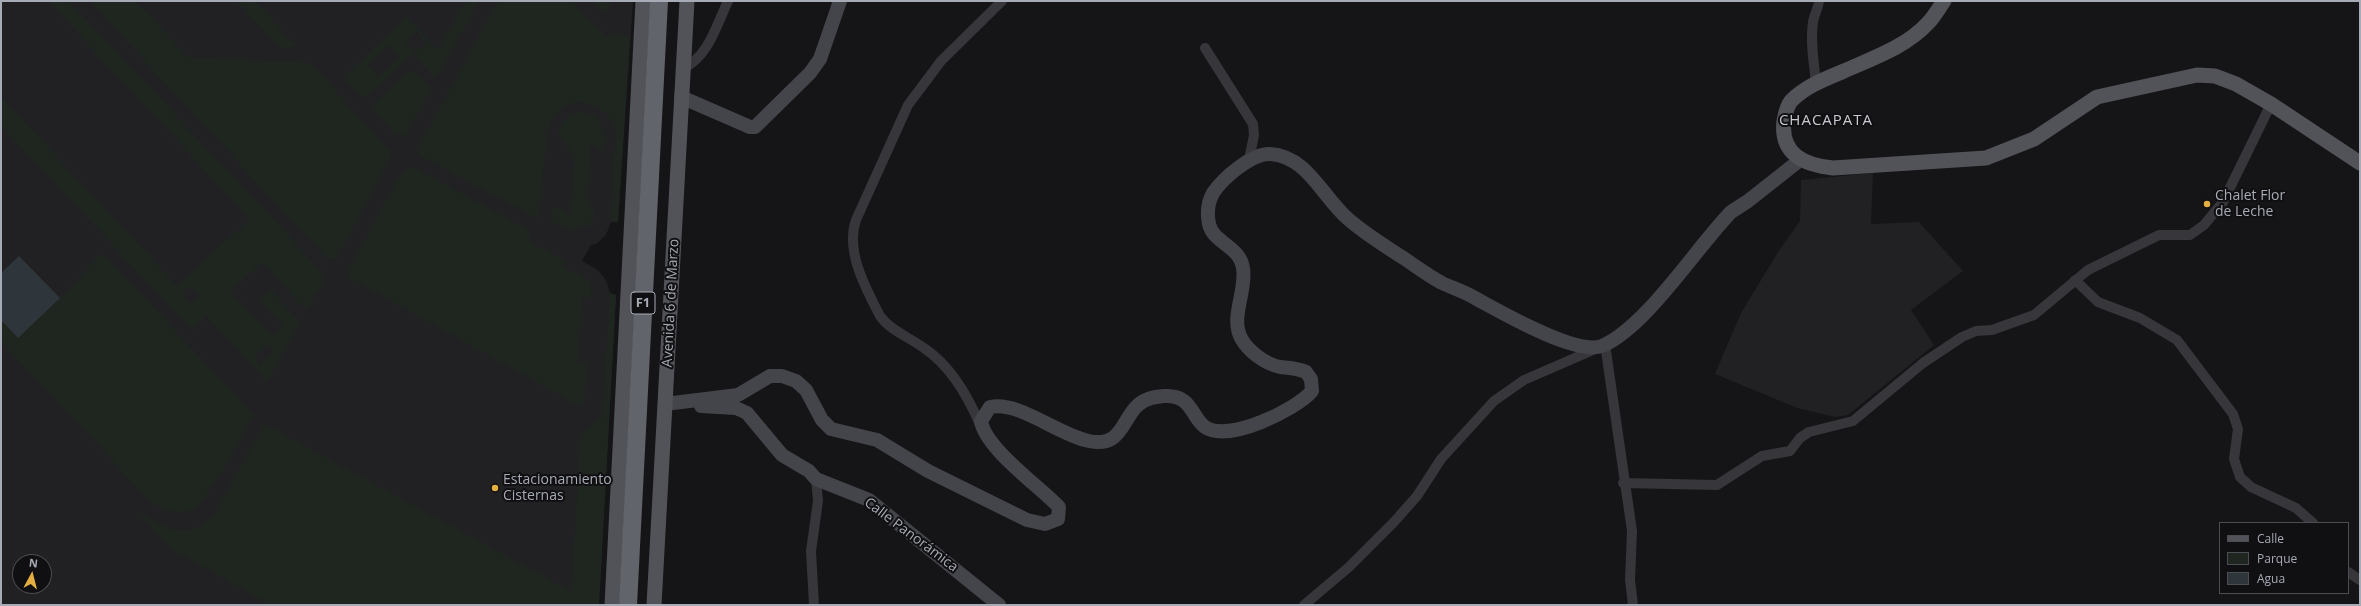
<!DOCTYPE html>
<meta charset="utf-8">
<style>
body{margin:0}
#map{position:relative;width:2361px;height:606px;overflow:hidden;background:#151416;font-family:"Open Sans",sans-serif}
canvas{display:block}
.frame{position:absolute;inset:0;border:2px solid #a7abb5;pointer-events:none}
.legend{position:absolute;left:2219px;top:522px;width:130px;height:72px;box-sizing:border-box;background:#100f11;border:1px solid #4c4d53;margin:0;padding:5px 7px;list-style:none;font-size:12px;color:#a7abb5}
.legend li{display:flex;align-items:center;gap:8px;height:20px}
.legend b{width:20px;border:1px solid #4c4d53}
.north{position:absolute;left:12px;top:554px;width:40px;height:40px;box-sizing:border-box;background:#100f11;border:1px solid #4c4d53;border-radius:50%;rotate:7deg;font-size:11px;font-weight:700;line-height:16px;text-align:center;color:#a7abb5}
.north::after{content:'';display:block;margin:auto;width:14px;height:18px;background:#e3af40;clip-path:polygon(50% 0,100% 100%,50% 72%,0 100%)}
</style>
<div id="map">
<canvas width="2361" height="606"></canvas>
<div class="frame"></div>
<ul class="legend">
<li><b style="height:5px;background:#525359"></b>Calle</li>
<li><b style="height:11px;background:#1f2620"></b>Parque</li>
<li><b style="height:11px;background:#2e353b"></b>Agua</li>
</ul>
<div class="north">N</div>
</div>
<script>
const ctx = document.querySelector('canvas').getContext('2d');
ctx.lineJoin = 'round';
function fillPath(path, color) {
  ctx.fillStyle = color;
  ctx.fill(path, 'evenodd');
}
function stroke(path, color, width, dash) {
  ctx.strokeStyle = color;
  ctx.lineWidth = width;
  ctx.lineCap = dash ? 'butt' : 'round';
  ctx.setLineDash(dash || []);
  ctx.stroke(path);
}
function label(font, color, halo, rows, align = 'center') {
  ctx.font = font + ' "Open Sans",sans-serif';
  ctx.lineWidth = 4;
  ctx.setLineDash([]);
  ctx.textBaseline = 'middle';
  ctx.strokeStyle = halo;
  ctx.fillStyle = color;
  for (const [text, x, y, turn = 0] of rows) {
    ctx.save();
    ctx.translate(x, y);
    ctx.rotate((+turn || 0) * Math.PI / 180);
    ctx.textAlign = isNaN(turn) ? turn : align;
    if (halo) ctx.strokeText(text, 0, 0);
    ctx.fillText(text, 0, 0);
    ctx.restore();
  }
}
const built = new Path2D(`
 M1,1H633L618,222H611L606,235L596,244L591,245L582,261L598,270L606,280L610,293L616,295L599,605H1ZM20,562H44V586H20Z
 M1873,173L1871,224L1919,222L1963,271L1911,310L1934,345L1848,415L1835,417L1797,408L1715,374L1741,313L1778,252L1800,221L1801,180Z`);
const green = new Path2D(`
 M48,1H69L323,273L324,282L308,307H302L263,262L230,291L272,336L283,326L260,301L271,290L300,322L267,382L207,316L192,330L1,125V97L177,286L250,219ZM190,286L199,295L190,303L182,294ZM268,344L275,352L260,365L254,357Z
 M90,1H135L188,57L310,63L390,151L391,157L336,259L326,258Z
 M237,1H255L297,47L281,48Z
 M466,1H479L439,73L433,77L413,54L366,97L359,95L344,76L406,17L438,50ZM416,32L426,43L415,52L405,41ZM389,45L400,58L378,77L367,65Z
 M498,1H572L607,36H630L618,222L611,221L616,130C608,106 577,92 557,112C551,118 549,127 547,134L538,219L421,156L417,150Z
 M592,1H611V5L605,10H600Z
 M409,71L416,72L431,88L405,136L395,135L372,109L373,103Z
 M578,112C599,113 611,132 602,152L591,141L587,197L594,212L593,218L588,226L574,229L554,223L552,220V207L563,209L571,217L575,158L558,132C560,121 568,115 578,112Z
 M414,167L528,230L531,243L564,260L563,267L590,281L592,294L588,298L582,297L578,361L587,364L584,403L578,405L350,278L349,270L398,178L408,168Z
 M102,253L254,415C242,435 208,505 188,511C176,515 164,508 153,504L1,341V320L18,337L60,298Z
 M610,293L616,295L599,605H271L173,550L136,511C165,529 188,543 215,513L264,424L572,592L580,434L603,417Z`);
const water = new Path2D(`
 M19,256L60,298L18,338L1,320V273Z`);
const street = new Path2D(`
 M1205,48L1253,124L1254,135L1249,160
 M683,68C708,58 717,24 728,1
 M1816,83C1814,63 1810,42 1813,22C1814,15 1818,9 1819,1
 M2075,280L2098,302L2140,318L2177,340L2233,414L2238,429L2234,459L2240,477L2251,487L2296,508L2313,523
 M1605,344L1632,531L1630,580L1633,605
 M981,427C969,398 951,366 924,348C909,337 891,331 880,316C866,289 845,251 856,220L908,105L941,61L1002,1
 M1623,483L1717,485L1762,456L1790,451L1800,438L1809,432L1853,421L1923,363L1962,337L1976,331L1992,330L2034,315L2088,270L2159,235H2190L2204,225L2223,202L2271,104
 M2348,572L2360,580
 M814,605L811,551L818,501L816,479
 M1304,605L1349,567L1394,522L1417,496L1441,459L1494,401L1524,380L1600,347`);
const secondary = new Path2D(`
 M681,97L750,127H755L810,73L820,59L840,1
 M665,404L738,395L770,376H782L796,381L806,390L822,420L831,429L877,440L928,471L1027,520L1045,524L1058,519L1059,507C1039,486 985,448 981,421L990,407C1020,401 1058,435 1089,441C1122,448 1122,419 1138,405C1146,398 1154,397 1164,396C1192,394 1191,417 1205,427C1228,443 1296,410 1312,391L1311,379L1306,372C1297,368 1289,368 1280,367C1265,364 1248,351 1241,338C1230,317 1247,290 1243,268C1240,246 1213,243 1209,224C1207,214 1208,202 1213,193C1223,178 1252,153 1270,154C1307,156 1322,196 1347,218C1365,234 1385,246 1405,259C1417,267 1429,276 1442,283C1453,288 1465,292 1475,298C1499,311 1576,356 1602,346C1646,327 1696,248 1731,212L1748,201L1800,160
 M701,406L736,408L747,413L782,455L809,471L816,479L869,500L999,605`);
const primary = new Path2D(`
 M1944,1C1939,8 1934,17 1928,23C1906,47 1873,58 1844,71C1825,79 1806,86 1791,101C1788,105 1785,115 1784,121C1780,154 1804,165 1833,168L1986,158L2034,139L2097,97L2197,75L2215,76L2236,84L2271,104L2360,163
 M612,605L643,1
 M654,605L687,1`);
const highway = new Path2D(`
 M628,605L659,1`);
const markers = [
 [2207,204,4,"#e3af40"],
 [495,488,4,"#e3af40"]
];
const shields = [
 [643,303,24]
];
const shieldNames = [
 ["F1",643,303]
];
const poiNames = [
 ["Chalet Flor",2215,196],
 ["de Leche",2215,212],
 ["Estacionamiento",503,480],
 ["Cisternas",503,496]
];
const streetNames = [
 ["Avenida 6 de Marzo",671,303,-87],
 ["Calle Panorámica",911,535,37]
];
const neighbourhoodNames = [
 ["CHACAPATA",1826,121]
];
fillPath(built, '#212123');
fillPath(green, '#1f2620');
fillPath(water, '#2e353b');
stroke(street, '#36363b', 10);
stroke(secondary, '#44454b', 14);
stroke(primary, '#525359', 15);
stroke(highway, '#62646b', 18);
for (const [x, y, r, color] of markers) {
  const dot = new Path2D();
  dot.arc(x, y, r, 0, 2 * Math.PI);
  ctx.fillStyle = color;
  ctx.fill(dot);
  stroke(dot, '#100f11', 1.5);
}
for (const [x, y, w] of shields) {
  const box = new Path2D();
  box.roundRect(x - w / 2, y - 11, w, 22, 3);
  ctx.fillStyle = '#100f11';
  ctx.fill(box);
  stroke(box, '#a7abb5', 1);
}
label('bold 13px', '#a7abb5', null, shieldNames);
label('14px', '#a7abb5', '#100f11', poiNames, 'left');
label('14px', '#a7abb5', '#100f11', streetNames);
ctx.letterSpacing = '1px';
label('15px', '#c8cad2', '#100f11', neighbourhoodNames);
ctx.letterSpacing = '0px';
</script>
